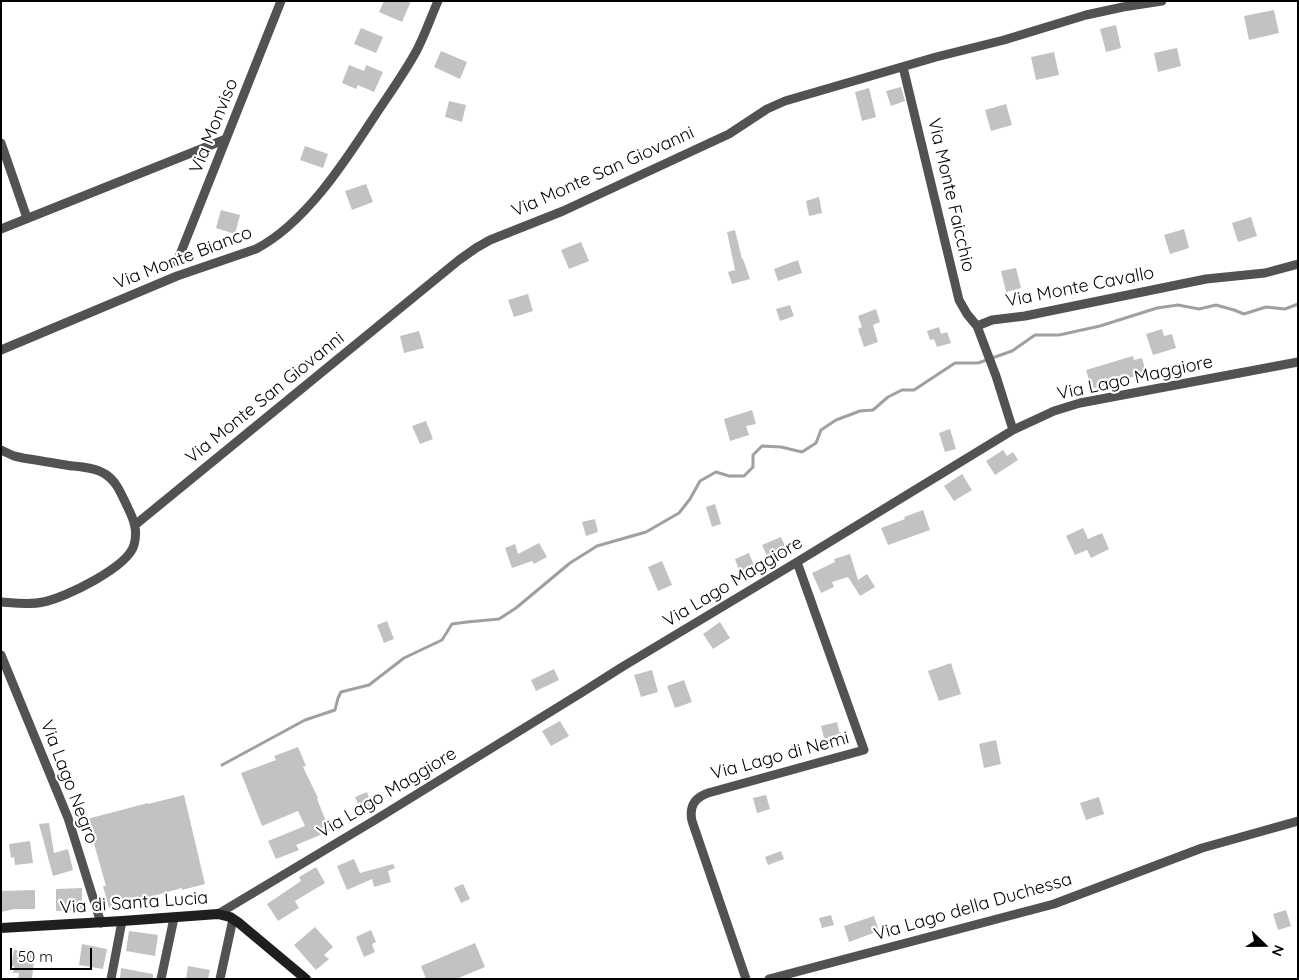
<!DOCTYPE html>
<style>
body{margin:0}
#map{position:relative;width:1299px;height:980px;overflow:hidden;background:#fff;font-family:Quicksand,sans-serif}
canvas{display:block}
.frame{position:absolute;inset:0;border:2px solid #000;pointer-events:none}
.north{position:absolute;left:1239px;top:920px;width:50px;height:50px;-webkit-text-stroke:4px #fff;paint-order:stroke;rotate:112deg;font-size:14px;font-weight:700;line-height:20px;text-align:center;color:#000}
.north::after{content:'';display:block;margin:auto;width:18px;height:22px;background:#000;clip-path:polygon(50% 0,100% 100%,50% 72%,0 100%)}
.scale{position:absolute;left:10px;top:948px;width:82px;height:22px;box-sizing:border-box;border:2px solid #000;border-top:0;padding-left:6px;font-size:15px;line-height:18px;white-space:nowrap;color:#000;-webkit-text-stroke:4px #fff;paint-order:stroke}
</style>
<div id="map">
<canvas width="1299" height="980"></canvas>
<div class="frame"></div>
<div class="north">N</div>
<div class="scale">50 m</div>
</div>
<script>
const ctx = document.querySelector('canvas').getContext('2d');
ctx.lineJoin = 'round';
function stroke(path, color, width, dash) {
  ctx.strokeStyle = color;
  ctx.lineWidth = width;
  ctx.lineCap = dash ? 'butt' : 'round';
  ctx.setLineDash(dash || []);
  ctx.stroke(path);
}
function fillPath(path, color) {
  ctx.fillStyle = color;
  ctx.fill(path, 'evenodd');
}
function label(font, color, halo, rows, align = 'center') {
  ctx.font = font + ' Quicksand,sans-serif';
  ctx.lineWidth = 4.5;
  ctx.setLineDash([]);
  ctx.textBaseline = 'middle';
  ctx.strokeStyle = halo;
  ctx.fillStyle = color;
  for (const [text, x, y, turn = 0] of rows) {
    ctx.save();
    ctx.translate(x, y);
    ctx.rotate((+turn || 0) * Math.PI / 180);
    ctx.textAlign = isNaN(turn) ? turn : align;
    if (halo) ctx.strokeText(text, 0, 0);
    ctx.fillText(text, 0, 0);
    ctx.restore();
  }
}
const stream = new Path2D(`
 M222,765L305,720L335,710L338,698L341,692L369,685L404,658L442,640L452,624L467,622L499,619L516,608L570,563L597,546L646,532L679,513L690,499L700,481L716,472L729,476H744L753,467V455L762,446L781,447L802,452L816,443L821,430L836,420L860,411L873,410L888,397L902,390H914L955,363H978L1012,351L1035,335H1059L1100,326L1157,308L1178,305L1199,309L1216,305L1234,310L1244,314L1266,307L1285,309L1298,304`);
const building = new Path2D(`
 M384,1H411L402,22L379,12Z
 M1274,10L1279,33L1249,40L1244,16Z
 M1116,25L1121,48L1106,52L1100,29Z
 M361,28L383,37L376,53L354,44Z
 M1177,48L1181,66L1158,72L1154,53Z
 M441,51L467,62L460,79L434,67Z
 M1054,52L1059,75L1036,80L1031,57Z
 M349,65L364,71L366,65L383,72L374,92L358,85L356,89L342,83Z
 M901,87L905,101L891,106L886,91Z
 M869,88L876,117L862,121L855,92Z
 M449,101L466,105L462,122L445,117Z
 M1006,104L1012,125L991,131L985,110Z
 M305,146L328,154L323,168L300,160Z
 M366,184L373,202L352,210L345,191Z
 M819,197L822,213L809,216L806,201Z
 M221,210L240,215L235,234L216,228Z
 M1251,217L1257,236L1238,242L1232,223Z
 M1184,229L1189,248L1170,254L1164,235Z
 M735,230L742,259H743L750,279L732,284L728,272L735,270L727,232Z
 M581,242L589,261L569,269L561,250Z
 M798,260L802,273L778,281L774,269Z
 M1016,268L1021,288L1006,292L1001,271Z
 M528,294L533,311L514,317L508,300Z
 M790,305L794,316L780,321L776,309Z
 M876,309L880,322L873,325L878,342L864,347L858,329L862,327L858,316Z
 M939,327L941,334L947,332L951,343L937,347L934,339L930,340L927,331Z
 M1162,329L1164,336L1172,334L1176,348L1153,355L1146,334Z
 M419,331L424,348L404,353L400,336Z
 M1133,356L1134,360L1142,358L1146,373L1092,389L1086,370Z
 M752,410L756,424L746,426L749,435L730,441L724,419Z
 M426,421L433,439L420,444L412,426Z
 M950,429L956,449L945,452L939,433Z
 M1003,450L1007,456L1013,452L1018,460L995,475L986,461Z
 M962,474L972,490L954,501L944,486Z
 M715,504L721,524L712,527L706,507Z
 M923,510L930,530L888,545L881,528L905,519L904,517Z
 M595,519L598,532L586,536L582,522Z
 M1083,528L1088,539L1102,533L1109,549L1091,558L1087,550L1075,555L1066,536Z
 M781,537L787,551L769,560L762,545Z
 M539,543L547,557L534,564L532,561L512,568L505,548L515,544L518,554Z
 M749,553L755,568L740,573L735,559Z
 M850,554L858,580L867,574L875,587L860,596L848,577L832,582L834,587L821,593L812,573L835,562L834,559Z
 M662,561L672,585L658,591L648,567Z
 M387,621L394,639L384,643L377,625Z
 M720,622L730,638L713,649L703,634Z
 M951,663L961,694L939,701L928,671Z
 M554,669L559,680L536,691L531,680Z
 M652,670L658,692L641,697L634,675Z
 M684,680L692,702L675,708L667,686Z
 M560,721L569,736L551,746L542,731Z
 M837,722L841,738L825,742L821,726Z
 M996,740L1001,764L984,768L979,744Z
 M298,747L306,766L303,767L318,798L317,799L330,831L296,845L299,850L276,859L268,841L305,826L298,811L262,826L241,773L276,760L274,756Z
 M367,792L374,811L363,815L355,797Z
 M184,795L205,884L182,890V888L109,908L103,886H106L87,819L148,803V804Z
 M766,795L770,809L757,813L753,798Z
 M1099,797L1104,814L1086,820L1080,803Z
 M49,823L54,853L68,849L73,870L53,876L39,824Z
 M30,841L33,863L15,865L14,857L11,858L9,844Z
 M781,851L784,859L768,865L765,857Z
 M354,859L360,873L393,864L395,868L388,871L391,882L374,887L372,879L347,890L337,866Z
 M316,867L325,883L295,901L299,908L278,921L267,904L301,881L299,877Z
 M463,884L470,899L461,903L454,888Z
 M82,888V901H87V910L56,911V889Z
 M35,890V909H14L1,912V891Z
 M1286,910L1291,926L1278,930L1273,914Z
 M831,915L834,925L822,928L819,918Z
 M874,916L879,931L849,942L844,926Z
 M315,927L333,947L324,955L329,959L316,970L294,945Z
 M371,930L376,942L372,944L375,952L364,957L356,937Z
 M129,931L158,935L155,956L126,951Z
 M475,943L485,967L456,979H426L421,966Z
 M82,944L107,949L103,969L79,965Z
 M14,950L35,953L32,979H18L19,973H13L14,966H11Z
 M188,966L210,970L208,979H186Z
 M121,968L153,974V979H120Z`);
const street = new Path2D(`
 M903,67L959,300L967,314L977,326
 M1,143L27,218
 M1,229L226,139
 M177,262L281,1
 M1,350L177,276L256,249C306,223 346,160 376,114C390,93 405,72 417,50C425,34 431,17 438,1
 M1013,430L996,376L977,326L992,320L1025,316L1206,279L1265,273L1298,264
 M1,450L14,456L23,458C40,461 56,463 72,466C83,467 96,468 105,474C117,481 122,496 128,508C134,520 138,531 134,545C128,567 65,598 43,602C30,605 15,603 1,602
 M135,525L459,260L476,248L490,240L563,211L729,134L767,109L785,101L936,57L1004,40L1086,15L1123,7L1162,1
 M1,655L68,818L101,923
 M218,914L375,820L581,693L622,667L797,562L1013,430L1054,411L1080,403L1298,362
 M111,979L122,921
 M161,979L174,918
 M220,979L233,919
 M746,979L692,821C689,807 694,798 708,793L864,750L797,562
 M769,979L1054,904L1202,848L1298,821`);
const secondary = new Path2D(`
 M1,928L122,921L218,914L230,917L239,923L306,979`);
const streetNames = [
 ["Via Monviso",214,126,-68],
 ["Via Monte San Giovanni",603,172,-24],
 ["Via Monte Faicchio",951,195,77],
 ["Via Monte Bianco",183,258,-21],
 ["Via Monte Cavallo",1080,287,-11],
 ["Via Lago Maggiore",1135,378,-12],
 ["Via Monte San Giovanni",265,398,-39],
 ["Via Lago Maggiore",733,582,-31],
 ["Via Lago di Nemi",780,756,-15],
 ["Via Lago Negro",69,782,69],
 ["Via Lago Maggiore",387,793,-31],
 ["Via di Santa Lucia",134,903,-4],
 ["Via Lago della Duchessa",973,907,-16]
];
stroke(stream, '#a0a0a0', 3);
fillPath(building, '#c2c2c2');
stroke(street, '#525252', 9);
stroke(secondary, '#1f1f1f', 10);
label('18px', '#000', '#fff', streetNames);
</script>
